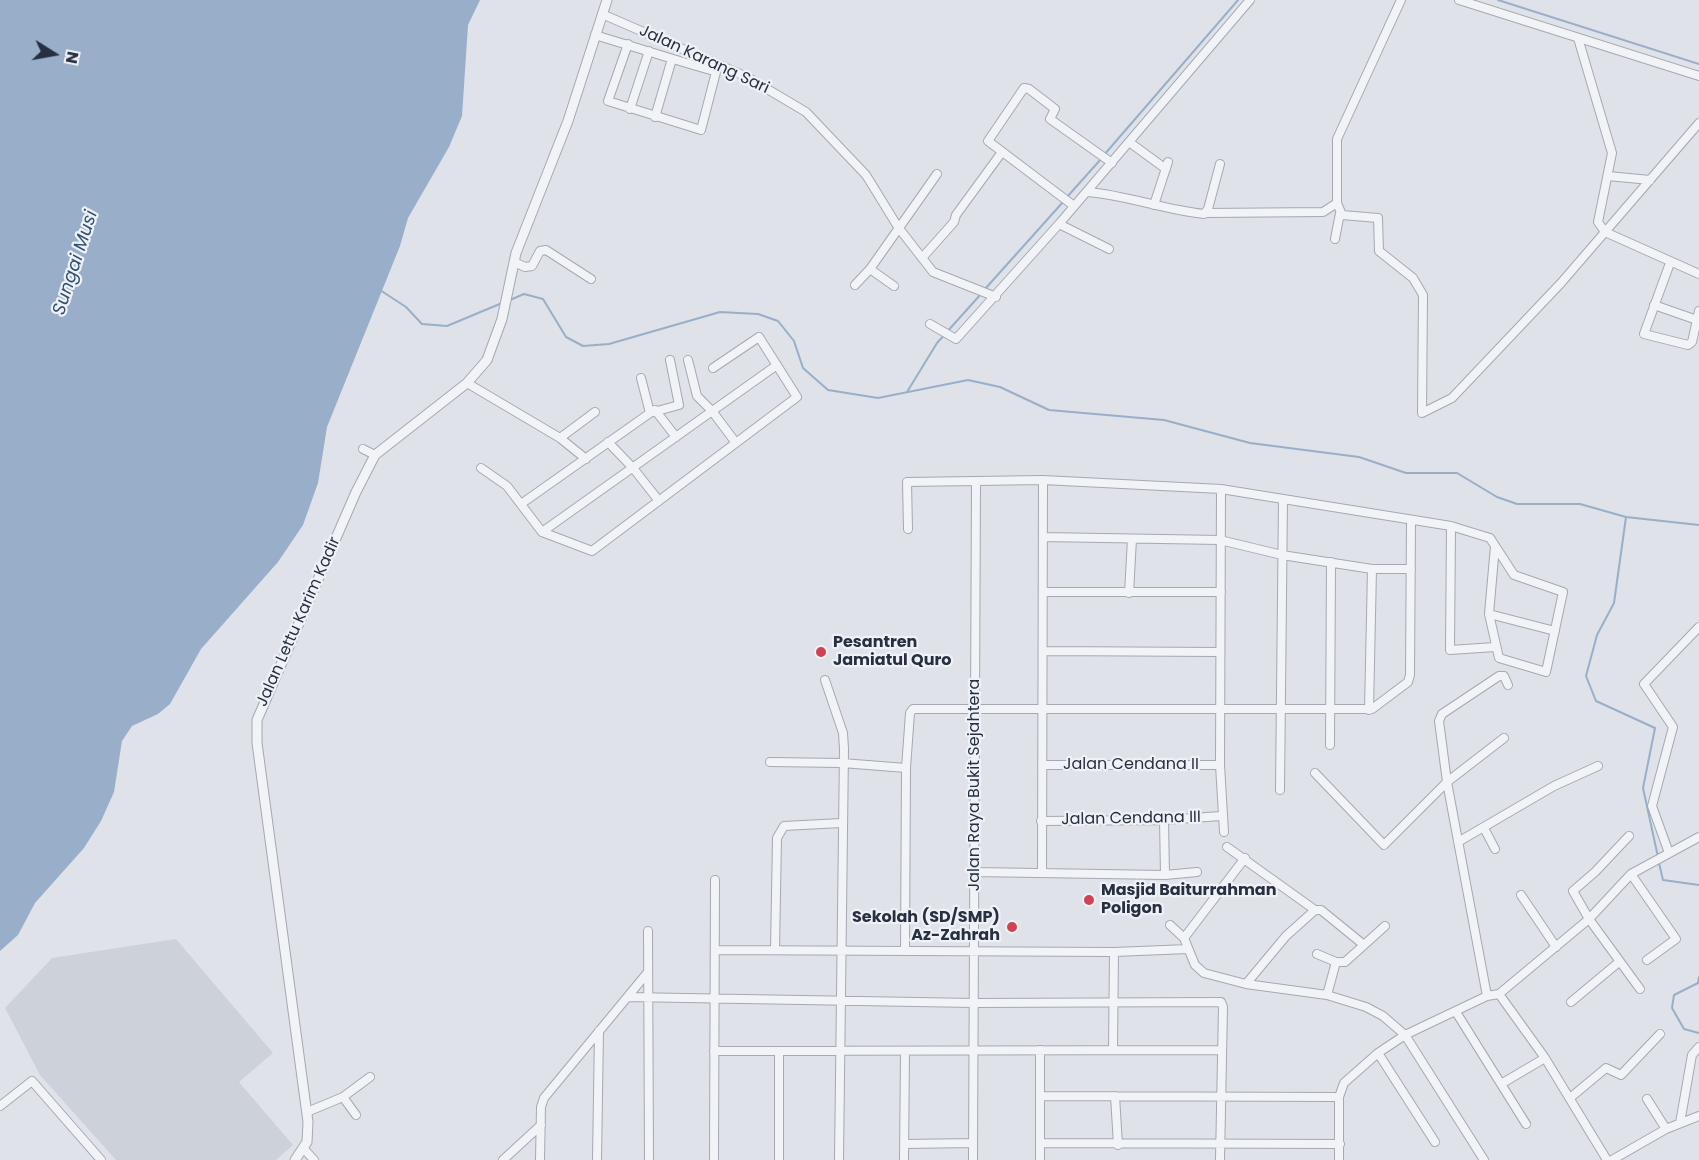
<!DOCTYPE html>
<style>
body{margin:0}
#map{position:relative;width:1699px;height:1160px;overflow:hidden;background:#dfe2e8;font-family:Poppins,sans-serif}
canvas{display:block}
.north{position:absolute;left:24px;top:24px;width:60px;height:60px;-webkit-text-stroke:4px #eef1f6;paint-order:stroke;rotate:101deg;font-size:16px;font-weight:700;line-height:24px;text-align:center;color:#272f40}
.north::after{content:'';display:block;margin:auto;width:21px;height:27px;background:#272f40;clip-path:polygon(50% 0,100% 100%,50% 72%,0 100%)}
</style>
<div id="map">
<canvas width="1699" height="1160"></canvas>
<div class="north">N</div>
</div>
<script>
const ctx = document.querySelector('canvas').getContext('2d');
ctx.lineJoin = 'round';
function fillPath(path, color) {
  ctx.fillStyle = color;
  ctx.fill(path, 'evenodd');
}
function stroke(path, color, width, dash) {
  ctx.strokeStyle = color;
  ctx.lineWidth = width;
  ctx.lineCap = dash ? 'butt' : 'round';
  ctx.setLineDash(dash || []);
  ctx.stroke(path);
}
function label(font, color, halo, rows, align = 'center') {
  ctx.font = font + ' Poppins,sans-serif';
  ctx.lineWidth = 4.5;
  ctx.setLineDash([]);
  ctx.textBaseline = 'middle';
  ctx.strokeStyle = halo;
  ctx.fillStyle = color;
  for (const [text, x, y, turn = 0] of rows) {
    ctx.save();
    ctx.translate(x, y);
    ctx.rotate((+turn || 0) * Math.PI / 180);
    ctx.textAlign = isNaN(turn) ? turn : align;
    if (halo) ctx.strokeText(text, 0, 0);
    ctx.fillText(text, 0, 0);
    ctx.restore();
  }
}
const built = new Path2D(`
 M176,939L273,1053L239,1082L293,1145L276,1160H116L40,1075L5,1008L52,958Z`);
const water = new Path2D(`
 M0,0H480L468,25L462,116L449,147L408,218L400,246L327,427L318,483L303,525L278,562L201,649L170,704L158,714L132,726L122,741L114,792L101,821L84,848L35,903L18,935L0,951Z`);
const stream = new Path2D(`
 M1498,0L1699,64
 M1104,155L1238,0
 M1067,197L1101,159
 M985,289L1063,202
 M380,290L406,307L422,324L447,326L502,303
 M510,300L524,294L543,299L566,337L583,346L609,344L720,312L758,314L778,321L794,341L803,368L828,390L878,398L968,380L1000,387L1049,410L1164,420L1250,443L1359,457L1406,473H1457L1497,497L1517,504H1580L1626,517L1699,525
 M907,392L937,343L981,294
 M1626,517L1614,603L1597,635L1586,676L1596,701L1655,728L1643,788L1658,857
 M1659,863L1663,880L1699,885
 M1699,977L1698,983L1674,995L1672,1008L1684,1029L1699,1033`);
const minor = new Path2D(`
 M1401,0L1337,139V203L1342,215L1378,218L1379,251L1413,278L1423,295L1422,413L1452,398L1561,283L1699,123
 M1459,0L1699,76
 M602,14L747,77L806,112L866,175L898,227L933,272L996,297
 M595,35C635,47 674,60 714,71L716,72L701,130L608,101L628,44
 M1578,38L1612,153L1598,222L1605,232L1699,274
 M630,109L649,51
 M655,117L672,59
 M1129,142L1166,169
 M1608,176L1650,180
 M1087,192C1127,195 1164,210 1204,214L1208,209L1220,164
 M1154,205L1168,162
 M1074,206L988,141L1024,88L1029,89L1055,109L1050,119L1112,163
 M1206,213L1323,212L1337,203
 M1059,224L1109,249
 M1335,239L1340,213
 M922,258L954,222L956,215L1002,152
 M514,262L525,267L532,266L540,251L546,250L591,279
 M1670,263L1644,334L1688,345L1692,342L1699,311
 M870,269L894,286
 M855,285L870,269L937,174
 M1654,305L1697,320
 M930,324L956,339L1059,224L1250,0
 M688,360L697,396L712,411L736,443
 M641,378L650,413
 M467,383L560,438L586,459
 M655,410L676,437
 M560,438L595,412
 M608,442L633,468L659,501
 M363,449L375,455
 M481,468L507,486L542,532L592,551L797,397L759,337L713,368
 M1221,489L1220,765L1224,832
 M521,504L650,413L679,405L670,360
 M1451,526L1450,650L1495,647
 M908,529L907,482L1043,480L1221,489L1451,526L1490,538L1514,575L1563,592L1546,672L1499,658L1489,614L1495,546
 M542,532L777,365
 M1044,537L1220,540L1282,555L1372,569H1411
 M1043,592H1221
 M1129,593L1132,539
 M1489,614L1555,631
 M1043,651L1220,652
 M825,680L843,733L844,749L839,1160
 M1369,710L1372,569
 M1330,745L1331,562
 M770,762L842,763L906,768
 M1042,765H1220
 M1315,773L1384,845L1447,782L1504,738
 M1280,790L1283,499
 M1164,820L1165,875
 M1041,821L1164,820L1221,816
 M1484,828L1495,849
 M1629,836L1595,872L1573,891L1589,919L1640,989
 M1458,842L1554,786L1598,766
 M1227,847L1315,910H1321L1364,945L1385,926
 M1669,853L1652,806L1673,727L1644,684L1699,627
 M974,872L1165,875L1197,872
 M1042,872L1043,480
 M1631,874L1676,939L1647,960
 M1521,895L1556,947
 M1170,925L1184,938L1195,965L1204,973L1246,984L1327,995L1366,1007L1383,1016L1405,1035L1484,1160
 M648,931L649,1160
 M1184,938L1245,858
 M715,950L1114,952L1188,949
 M775,950L777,838L784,826L841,823
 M905,951L906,768L910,713L913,709H1372L1408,682L1410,675L1411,520
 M1317,954L1336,962H1345L1364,945
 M1246,984L1286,936L1315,910
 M1499,994L1545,1058L1607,1160
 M1327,995L1336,962
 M1487,996L1447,782L1439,721L1442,714L1499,676H1504L1508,685
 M628,997L974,1003L1221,1002L1223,1007L1220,1160
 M1571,1002L1619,962
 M1456,1012L1501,1084L1545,1058
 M1040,1050V1160
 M1113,1050L1114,952
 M714,1051L1221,1050
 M779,1051V1160
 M1378,1053L1435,1142
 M1501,1084L1526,1124
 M1040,1096L1339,1097
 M1115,1096L1118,1145
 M343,1097L356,1115
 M1570,1098L1606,1068L1621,1075L1660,1034
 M1647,1099L1666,1129
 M0,1106L32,1081L101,1160
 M307,1112L343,1097L370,1077
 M1680,1123L1692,1055L1699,1047
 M1040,1143L1340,1144
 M904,1144L973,1143
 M304,1149L314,1160
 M503,1160L541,1125
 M540,1160L541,1107L544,1098L648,972
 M597,1160L599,1031
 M714,1160L715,880
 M904,1160L905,1051
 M973,1160L976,483
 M1339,1160V1097L1344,1083L1378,1053L1405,1035L1487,996L1499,994L1589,919L1631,874L1699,837
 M1612,1160L1666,1129L1699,1116`);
const tertiary = new Path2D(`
 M295,1160L307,1142L308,1122L257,743V720L356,492L375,455L467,383L487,360L502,319L516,253L568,121L607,0`);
const markers = [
 [821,652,6,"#d04152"],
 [1089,900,6,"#d04152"],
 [1012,927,6,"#d04152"]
];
const streetNames = [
 ["Jalan Karang Sari",704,60,25],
 ["Jalan Lettu Karim Kadir",299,622,-66],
 ["Jalan Cendana II",1131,765],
 ["Jalan Raya Bukit Sejahtera",975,785,-90],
 ["Jalan Cendana III",1131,819,-1]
];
const poiNames = [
 ["Pesantren",833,643],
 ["Jamiatul Quro",833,661],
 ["Masjid Baiturrahman",1101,891],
 ["Poligon",1101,909],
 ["Sekolah (SD/SMP)",1000,918,"right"],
 ["Az-Zahrah",1000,936,"right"]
];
const waterNames = [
 ["Sungai Musi",76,263,-72]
];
fillPath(built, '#cdd1da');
fillPath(water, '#99afc9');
stroke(stream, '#99afc9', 2);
stroke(minor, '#a4a9b2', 10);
stroke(tertiary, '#a4a9b2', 11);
stroke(minor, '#f1f3f7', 8);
stroke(tertiary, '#f1f3f7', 9);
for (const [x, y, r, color] of markers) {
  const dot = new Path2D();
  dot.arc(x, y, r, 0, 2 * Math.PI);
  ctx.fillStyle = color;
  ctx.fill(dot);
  stroke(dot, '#eef1f6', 2);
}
label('16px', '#272f40', '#eef1f6', streetNames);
label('bold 16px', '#272f40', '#eef1f6', poiNames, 'left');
label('italic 18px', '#314d74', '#eef1f6', waterNames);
</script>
